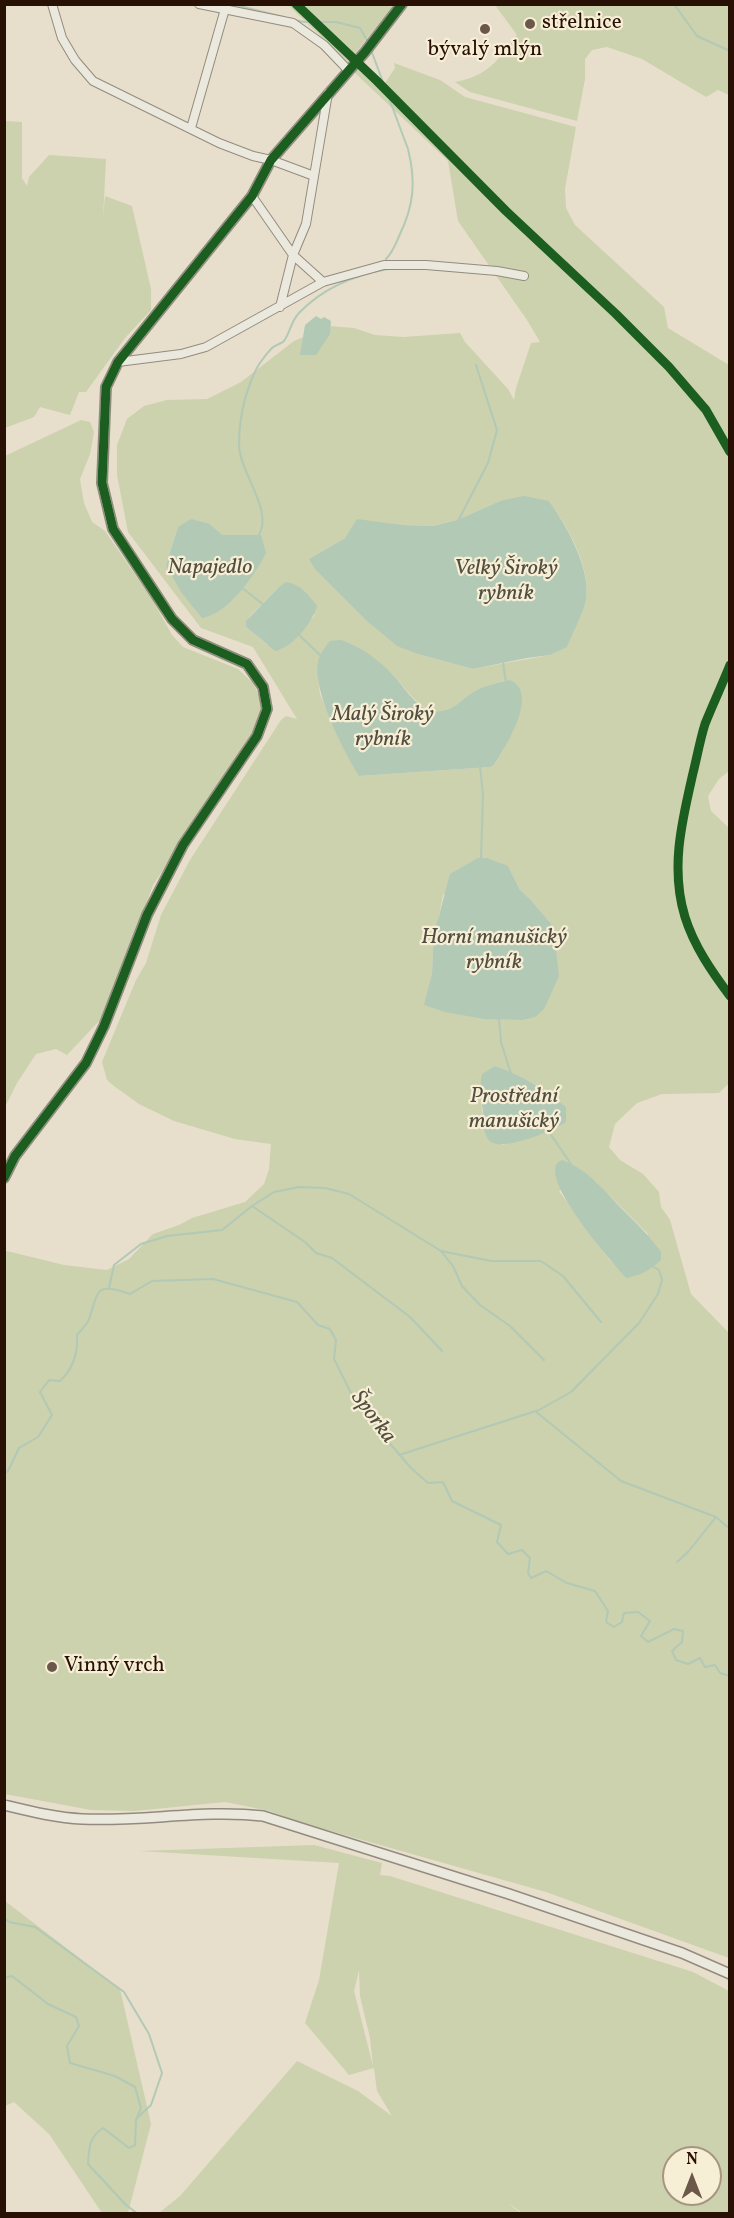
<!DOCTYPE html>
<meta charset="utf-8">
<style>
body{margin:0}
#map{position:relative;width:734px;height:2218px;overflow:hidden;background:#e7dfcb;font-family:Vollkorn,serif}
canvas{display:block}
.frame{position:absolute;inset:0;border:6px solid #291004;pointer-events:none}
.north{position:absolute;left:662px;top:2146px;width:60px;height:60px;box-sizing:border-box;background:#f7eed6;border:2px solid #a59582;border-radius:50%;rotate:0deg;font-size:16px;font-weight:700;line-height:24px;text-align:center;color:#291004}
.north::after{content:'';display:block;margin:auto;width:21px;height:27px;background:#6c584a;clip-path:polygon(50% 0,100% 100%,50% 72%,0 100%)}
</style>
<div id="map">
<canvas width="734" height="2218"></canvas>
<div class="frame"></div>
<div class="north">N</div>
</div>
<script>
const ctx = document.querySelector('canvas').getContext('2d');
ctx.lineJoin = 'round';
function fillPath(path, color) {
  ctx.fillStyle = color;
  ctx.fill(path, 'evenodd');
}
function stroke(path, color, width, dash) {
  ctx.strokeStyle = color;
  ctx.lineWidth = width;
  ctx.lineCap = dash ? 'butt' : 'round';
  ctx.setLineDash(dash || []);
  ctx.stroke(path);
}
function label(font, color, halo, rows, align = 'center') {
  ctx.font = font + ' Vollkorn,serif';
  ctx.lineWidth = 4.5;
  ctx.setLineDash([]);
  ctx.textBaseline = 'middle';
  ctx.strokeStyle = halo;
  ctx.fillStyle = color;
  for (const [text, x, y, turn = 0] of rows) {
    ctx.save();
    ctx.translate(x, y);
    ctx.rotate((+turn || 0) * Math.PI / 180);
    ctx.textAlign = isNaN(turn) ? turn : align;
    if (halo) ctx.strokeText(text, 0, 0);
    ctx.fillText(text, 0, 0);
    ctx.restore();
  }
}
const green = new Path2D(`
 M288,5H394L348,62Z
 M495,5H729V95L718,90L706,97L642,59L607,47L592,50L585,59V79L577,121L470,92L455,82C486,77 499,60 517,35Z
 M394,63L440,80L465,97L576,127L565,189L566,208L575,225L664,307L668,328L729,365V771L719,779L708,796L711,811L729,828V1086L727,1085L719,1093L662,1094L637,1103L615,1124L609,1147L620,1160L643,1174L659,1192L661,1207L670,1220L691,1294L729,1333V1958L546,1892L299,1822L270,1811L225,1802L135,1811L91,1810L5,1794L4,1255L7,1251L64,1265L107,1270L129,1259L153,1234L179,1225L192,1218L245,1202L264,1184L269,1169L271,1144L235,1139L174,1121L139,1104L114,1086L107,1080L102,1062L136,980L146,963L161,915L190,860L281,720L286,716L297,719L253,647L201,628L128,532L117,475V445L127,419L144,406L167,400L207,399L241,382L294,341L329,326L354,328L375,335L403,337L460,333L465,342L508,389L514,400L516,388L531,343L540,342L527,320L458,221L448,161L355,73L354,68L358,66L383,89L385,83L395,68ZM500,501H549C567,524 594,573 585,603C581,618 573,632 567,646L550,655L473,669L418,654L309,559L345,538L402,525L433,526L457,520ZM210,524L221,535H247L166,565L178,527ZM278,588L315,615L289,644L267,645L246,627L249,617ZM348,642C363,651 377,660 390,672C408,688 423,722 452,709C460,706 466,696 473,692C484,686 497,683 508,680L504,749L494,765L490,767L359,776L326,708L320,694L318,679ZM508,866L520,890L529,898L553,926L554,938L556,954L522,1020C484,1019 461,1016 425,1005L432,973L434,930L439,916L443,895ZM495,1066C520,1074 546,1090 566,1107L558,1127L503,1145L485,1131L479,1086ZM594,1180L648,1234L626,1277L608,1258L559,1191Z
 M5,121L22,122V178L27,186L29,177L49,155L106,159L103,218L105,196L132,206L151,289V310L125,338L86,392H79L70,415L40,407L34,417L5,428Z
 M81,420L90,422L94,432L90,454L80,479L84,503L92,522L105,531L152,599L172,635L183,647L238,669L253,683L261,700V713L254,735L153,885L114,990L100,1020L67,1055L56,1049L36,1054L17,1083L5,1107V456Z
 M314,1845L382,1863L380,1875L390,1876L693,1972L729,1991V2213L524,2214L508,2203L520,2213H159L180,2196L297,2061L358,2091L392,2116L377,2091L374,2068L349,2075L305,2023L319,1980L339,1863L140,1851ZM359,1970L360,1996L370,2038L373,2066L354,1991ZM674,2158H710V2194H674Z
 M5,1901L120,1989L151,2124L128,2213H102L49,2134L14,2102L5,2106Z`);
const water = new Path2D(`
 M316,316L321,319L324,317L331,321L330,334L316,355H300L305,325Z
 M524,496L549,501C566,524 594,574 585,604C581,618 573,632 567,647L550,655L527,658L473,669L418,654L397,646L366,620L315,569L309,559L345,538L357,519L402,525L433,526L457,520L500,501Z
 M191,519L210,524L222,535H261L266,553C254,576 228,614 202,618L181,592L166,565L178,527Z
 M286,582C300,584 309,595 317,606C313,622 292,648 275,651L246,627V621L278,588Z
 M341,640C360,646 379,660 392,674C406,688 419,715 442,711C456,709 462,699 473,692C483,686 497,683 509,680C541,691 505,748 494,765L490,767L359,776C344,752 312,690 318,662C320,654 325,647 330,641Z
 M478,858H487L508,866L520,890L529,898L553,926L559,976L544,1009L535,1017L522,1020L484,1019L445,1012L424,1005L432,973L434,930L439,916L448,881L450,874Z
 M495,1066C520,1074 546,1090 566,1107V1122C554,1130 498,1155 488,1139C483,1132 484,1120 483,1111C481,1098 479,1088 482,1074Z
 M562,1160C586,1169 603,1188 620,1207C635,1222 649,1235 661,1252V1260C649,1271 641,1275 626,1278C613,1263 531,1171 562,1160Z`);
const stream = new Path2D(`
 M231,4L284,17
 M674,4L697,36L730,51
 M295,20L304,22H336L360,28L368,42
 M458,521L488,463L497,430L476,365
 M258,536C275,513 240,473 239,446C239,422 244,396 254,374C257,366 266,354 272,348C275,345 281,344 284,341C290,333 291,321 299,313C323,288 354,275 388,269L386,259C393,252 396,243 400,234C414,205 416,181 408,149L371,50
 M241,587L265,606
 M297,633L321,656
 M503,662L506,683
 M480,766L483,795L481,859
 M499,1019L501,1042L511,1074
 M547,1129L571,1164
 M252,1206L305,1242L316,1253L332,1258L410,1317L442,1351
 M441,1251L453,1266L462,1286L480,1305L510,1326L544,1360
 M109,1288L114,1265L141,1244L167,1236L222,1230L252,1206L274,1192L299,1187L325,1188L349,1194L441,1251L491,1261H541L563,1276L601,1322
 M535,1411L621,1481L716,1517L730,1529
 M399,1455L539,1410L571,1392L639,1323L658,1294L662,1280L659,1270L652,1266
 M4,1473L8,1471L19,1448L38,1437L52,1415L40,1392L49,1380L60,1381C73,1369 78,1353 77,1335C81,1330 87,1325 89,1319C99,1290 95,1282 130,1294L152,1281L213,1279L297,1302L318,1325L330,1329L336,1340L334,1359L357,1405L411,1468L428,1483L443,1482L452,1501L501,1525L497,1542L508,1554L522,1550L530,1558L528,1573L531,1578L546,1571L567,1583L595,1591L608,1611L606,1622L614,1627L622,1622L624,1613L638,1612L650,1621L641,1636L648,1642L674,1629L683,1631L682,1642L672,1651L676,1660L688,1664L700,1658L705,1667L715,1665L720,1673L730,1676
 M677,1562L688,1552L716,1517
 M4,1918L9,1922L35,1927L124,1992L149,2034L162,2073L151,2105L137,2118
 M4,1978L12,1976L48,2004L76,2017L79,2026L67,2046L70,2063L115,2076L135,2087L141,2108L136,2120L135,2145L129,2148L103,2128C89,2137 89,2148 88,2164L126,2205L138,2214`);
const minor = new Path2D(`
 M52,4L62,38L75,60L93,81L219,143L253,156L271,160L314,176
 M199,4L293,23L324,45L348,70
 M191,128L225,9
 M252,196L293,255L323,282
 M280,307L293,255L306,224L328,93
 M118,362L181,354L206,347L323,282L384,265H426L497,271L524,276`);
const tertiary = new Path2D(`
 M4,1178L15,1156L86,1063L104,1026L147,915L183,845L257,736L267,709L263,687L247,664L193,640L172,619L113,529L102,483L106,387L118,362L252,196L271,160L365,52L402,4
 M4,1805C29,1811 57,1818 82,1819C143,1822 203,1809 263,1816L509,1894L682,1953L730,1974`);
const cycleway = new Path2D(`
 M296,4L377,81L506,211L616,314L669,367L706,410L730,452
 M730,665C722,685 713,704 705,724C700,740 697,757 693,773C682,821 670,868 685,917C694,946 712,972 730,996
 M4,1178L15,1156L86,1063L104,1026L147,915L183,845L257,736L267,709L263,687L247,664L193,640L172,619L113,529L102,483L106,387L118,362L252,196L271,160L365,52L402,4`);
const markers = [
 [530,24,6,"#6c584a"],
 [485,29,6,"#6c584a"],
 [52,1667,6,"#6c584a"]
];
const poiNames = [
 ["střelnice",542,24],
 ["bývalý mlýn",485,51,"center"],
 ["Vinný vrch",64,1667]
];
const waterNames = [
 ["Napajedlo",210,569],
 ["Velký Široký",506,570],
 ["rybník",506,595],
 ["Malý Široký",383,716],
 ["rybník",383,741],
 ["Horní manušický",494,939],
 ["rybník",494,964],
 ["Prostřední",514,1098],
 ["manušický",514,1123],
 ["Šporka",372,1418,53]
];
fillPath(green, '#ccd1ae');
fillPath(water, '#b2c9b6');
stroke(stream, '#b2c9b6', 2);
stroke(minor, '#938b7f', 10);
stroke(tertiary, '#938b7f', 12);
stroke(minor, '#ebe8de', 8);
stroke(tertiary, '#ebe8de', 9);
stroke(cycleway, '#1b5e20', 9);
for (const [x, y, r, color] of markers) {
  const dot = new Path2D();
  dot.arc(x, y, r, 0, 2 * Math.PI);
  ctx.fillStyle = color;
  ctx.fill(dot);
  stroke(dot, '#f7eed6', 2);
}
label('21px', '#291004', '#f7eed6', poiNames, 'left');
label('italic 22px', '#514d3f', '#f7eed6', waterNames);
</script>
